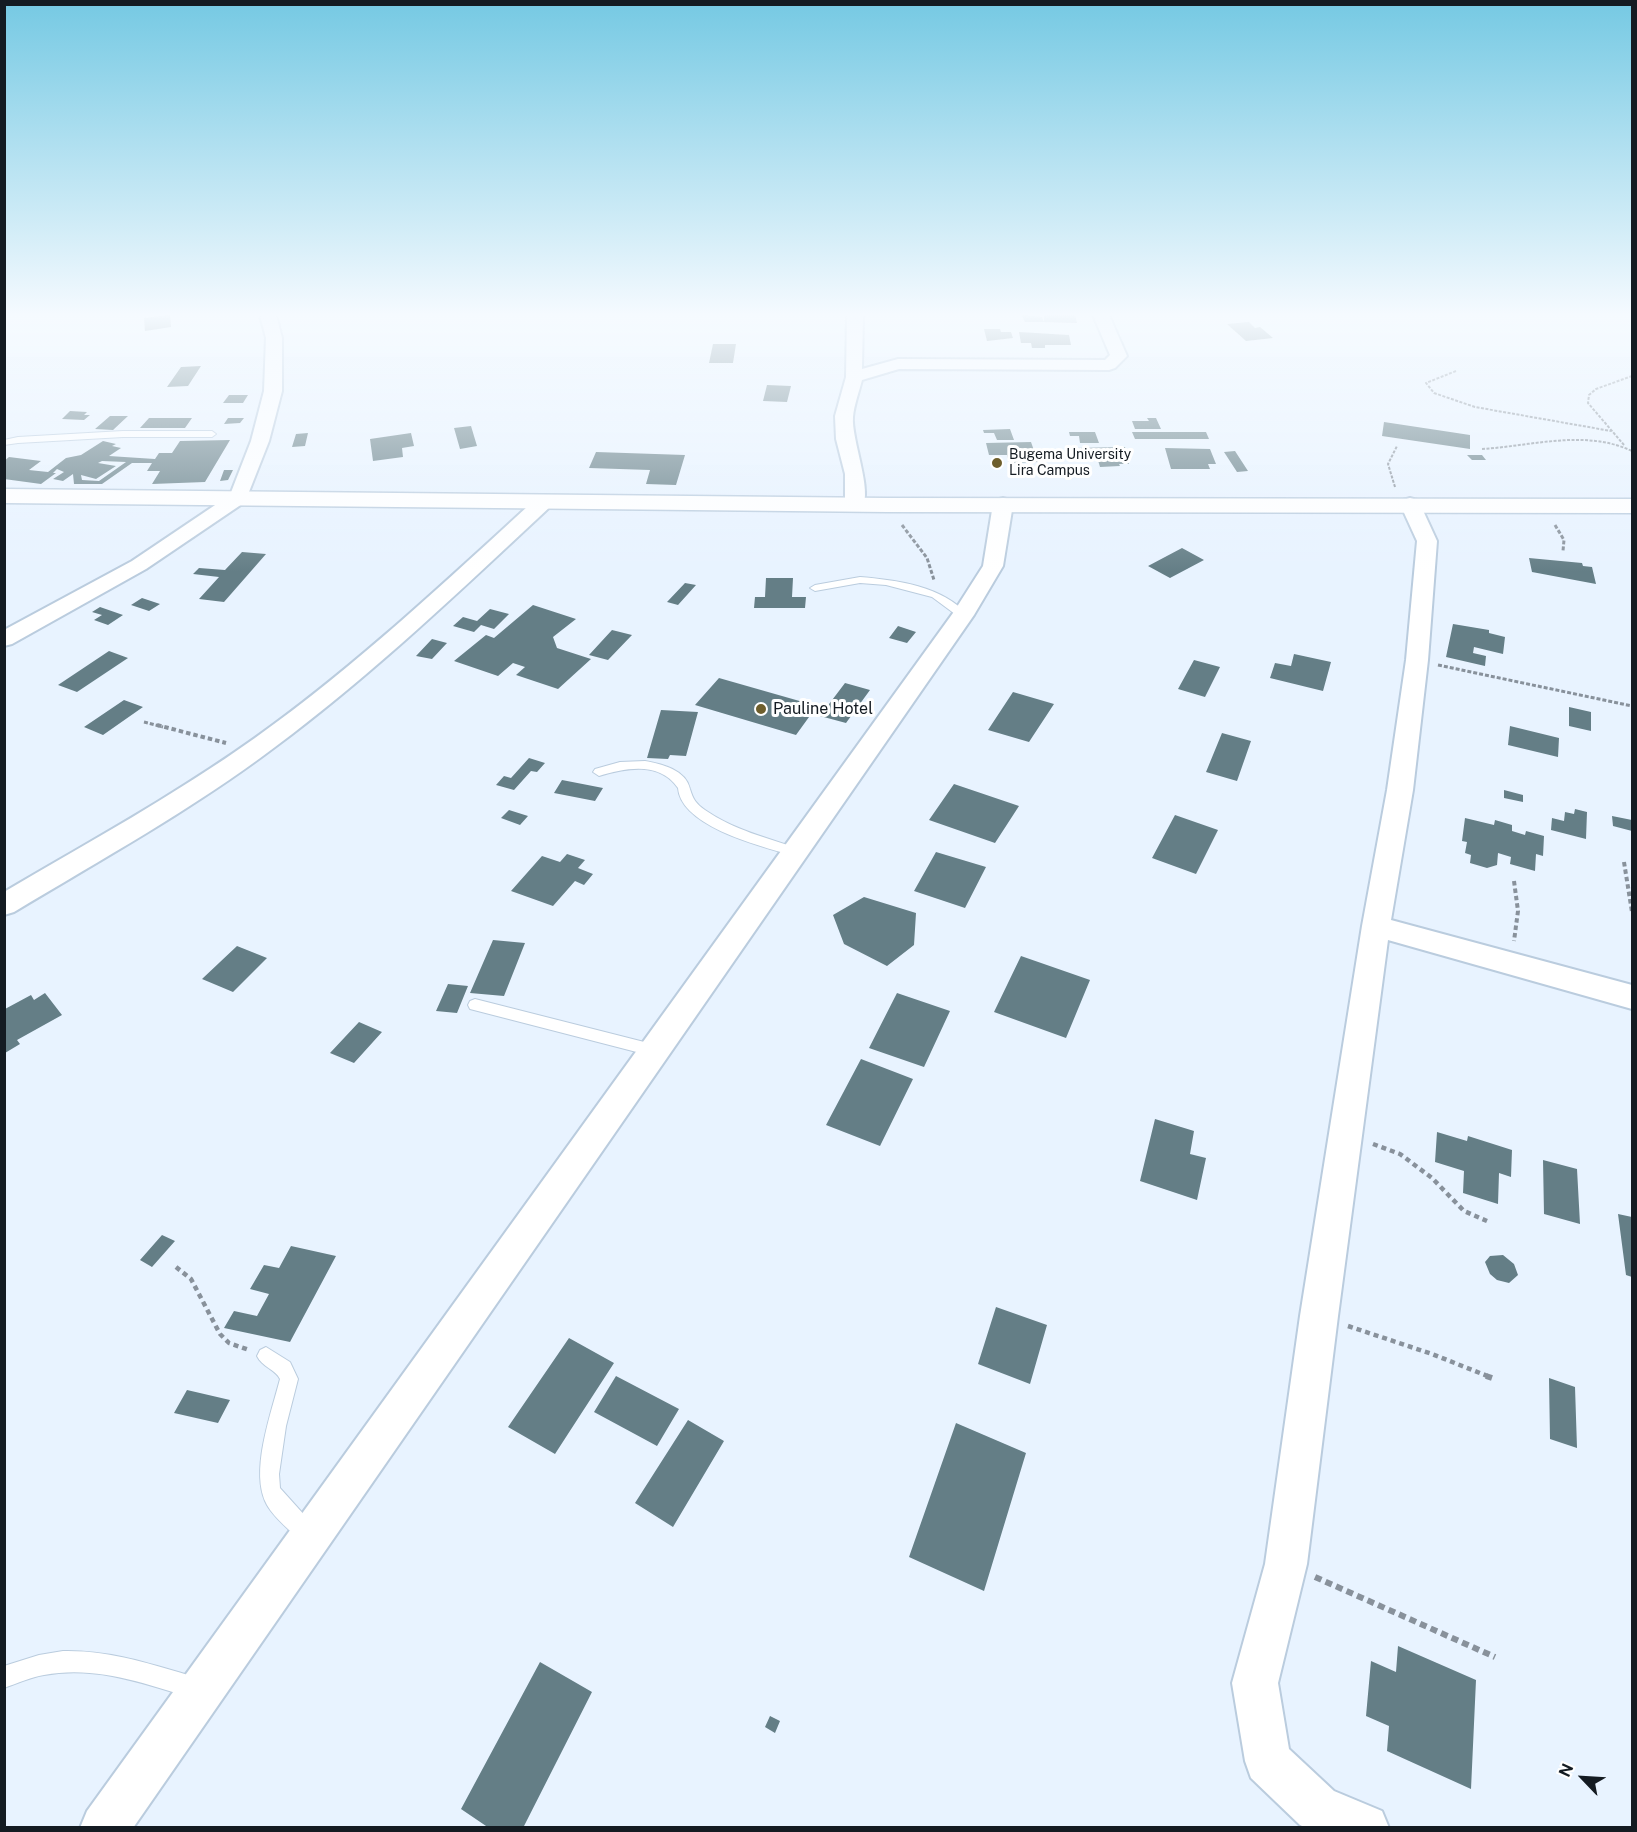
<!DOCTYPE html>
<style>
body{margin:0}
#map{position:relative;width:1637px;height:1832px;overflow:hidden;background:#e8f3ff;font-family:"Public Sans",sans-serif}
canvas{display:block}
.frame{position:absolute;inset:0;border:6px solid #141b22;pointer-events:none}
.north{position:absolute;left:1553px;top:1748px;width:60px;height:60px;-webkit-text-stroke:4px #fff;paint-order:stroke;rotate:295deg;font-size:16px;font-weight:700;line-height:24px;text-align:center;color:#141b22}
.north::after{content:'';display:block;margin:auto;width:21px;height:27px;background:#141b22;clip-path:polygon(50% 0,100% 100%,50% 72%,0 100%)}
</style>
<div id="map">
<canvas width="1637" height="1832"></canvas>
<div class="frame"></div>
<div class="north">N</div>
</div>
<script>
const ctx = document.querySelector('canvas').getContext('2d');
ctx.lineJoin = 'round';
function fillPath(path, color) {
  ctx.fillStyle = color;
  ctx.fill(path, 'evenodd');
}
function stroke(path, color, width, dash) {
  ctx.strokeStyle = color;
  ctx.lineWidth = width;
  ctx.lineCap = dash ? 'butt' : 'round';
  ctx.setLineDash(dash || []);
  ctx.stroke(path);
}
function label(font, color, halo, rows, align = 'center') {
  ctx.font = font + ' "Public Sans",sans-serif';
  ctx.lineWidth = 6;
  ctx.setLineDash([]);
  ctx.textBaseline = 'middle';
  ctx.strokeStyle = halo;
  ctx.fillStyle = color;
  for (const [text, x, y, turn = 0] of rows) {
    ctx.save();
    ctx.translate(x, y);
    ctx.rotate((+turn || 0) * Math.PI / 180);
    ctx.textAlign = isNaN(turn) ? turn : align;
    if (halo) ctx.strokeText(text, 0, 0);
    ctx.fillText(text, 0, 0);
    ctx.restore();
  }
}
const building = new Path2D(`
 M170,315L171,327L145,331L144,318Z
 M1022,315L1042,317L1044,322H1025Z
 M1044,315H1075L1077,323L1044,322Z
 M1249,322L1255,328L1260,327L1273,338L1246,341L1227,324Z
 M984,329H1000L1001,332H1011L1013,338L987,341Z
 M1019,332L1069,335L1071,345H1045V348H1032L1031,343H1021Z
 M713,344H736L733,363H709Z
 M201,366L188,386L167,387L181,367Z
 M767,385L791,386L787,402L763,401Z
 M229,395H248L243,403H223Z
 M70,411L87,412L84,415H90L84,420L62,419Z
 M110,416H128L113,430L95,429Z
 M149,418H192L185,428H140Z
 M228,418H244L240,423L224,424Z
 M1147,418H1156L1161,429H1135L1132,421H1149Z
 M1384,422L1470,435V449L1382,436Z
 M471,426L477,446L460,449L454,428Z
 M1010,429L1014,440H997L994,433H984L983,430Z
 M1069,432H1095L1099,443H1080L1079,436H1070Z
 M1132,432H1206L1209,439H1135Z
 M308,433L305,446L292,447L296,434Z
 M411,433L414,446L402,448L403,457L373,461L370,439Z
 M230,440L205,482L152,484L160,471H147L152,463H132L102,484H74L73,474L63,481L53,479L64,472L57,469L53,473H56L41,484L4,479V461L9,457L41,461L29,470L48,472L66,458L81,455L103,441L116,444L112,446L121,448L109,456L155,459L159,453H172L180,441ZM102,461L126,462L99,481L82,480L81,475L96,479L116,466L98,463Z
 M1031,442L1038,462L1009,463L1007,455H989L986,443Z
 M1125,447L1129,464H1119L1120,466L1100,467L1097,457L1078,458L1075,448Z
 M1165,448L1210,449L1216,464H1208L1210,469H1171Z
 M1235,451L1248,471L1237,472L1224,452Z
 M596,452L685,455L676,485L646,484L650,470L589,468Z
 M1467,455H1482L1486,460H1472Z
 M224,470H233L228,480L220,481Z
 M1182,548L1204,560L1170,578L1148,566Z
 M242,552L266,554L224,602L199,599L219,577L193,574L199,568L225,570Z
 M1529,558L1582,563L1583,566L1592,567L1596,584L1532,572Z
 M766,578H793L792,597H806L805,608H754L755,597H765Z
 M685,583L696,585L678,605L667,602Z
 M142,598L160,604L149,611L131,605Z
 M533,605L576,619L553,637L557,648L591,659L558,689L516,675L525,667L513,663L498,676L454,661L486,635L494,638Z
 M100,607L123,615L108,625L94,620L102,615L92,612Z
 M490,609L509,614L494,629L481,625L474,632L453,626L463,617L477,621Z
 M1453,624L1489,630V633L1505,637L1503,654L1474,647L1473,653L1486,656L1485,666L1446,657Z
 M898,626L916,632L907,643L889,638Z
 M612,630L632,635L608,660L589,655Z
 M432,639L447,643L432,659L416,656Z
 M109,651L128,658L77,692L58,685Z
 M1294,654L1331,662L1323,691L1270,678L1275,663L1291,666Z
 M1194,660L1220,667L1205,697L1178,689Z
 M719,678L817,706L796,735L695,705Z
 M845,683L870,690L846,723L820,716Z
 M1013,692L1054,704L1029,742L988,730Z
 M124,700L143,707L103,735L84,727Z
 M1569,707L1591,712V731L1569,726Z
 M661,710L698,712L686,756L670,755L668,759L647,758Z
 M1510,726L1559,738L1558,757L1508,745Z
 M1222,733L1251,741L1237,781L1206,772Z
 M529,758L545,763L537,772L531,771L514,790L496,785L504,776L511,778Z
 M562,780L603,788L595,801L554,793Z
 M954,784L1019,806L995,843L929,820Z
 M1504,790L1523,795V802L1504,798Z
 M1575,809L1587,812L1586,839L1551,830L1552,818L1564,821L1565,812L1574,814Z
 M509,810L528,816L520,825L501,818Z
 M1175,815L1218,830L1196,874L1152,858Z
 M1612,816L1632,820V831L1613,826Z
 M1465,818L1494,825L1495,820L1512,825V831L1525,835L1526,831L1544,836L1543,856L1536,854L1535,871L1510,864L1511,857L1498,853L1497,865L1487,868L1470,863L1471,855L1465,853L1467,842L1462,841Z
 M936,852L986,867L965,908L914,891Z
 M567,854L585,860L578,868L593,874L584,885L575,881L553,906L511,891L542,856L560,862Z
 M864,897L916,913L914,945L887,966L844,944L833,915Z
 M493,940L525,943L504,996L470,993Z
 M237,946L267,958L233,992L202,979Z
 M1021,956L1090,980L1066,1038L994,1012Z
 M448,984L468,986L457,1013L436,1011Z
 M45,993L62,1015L17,1040L20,1044L5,1053V1009L31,995L34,1000Z
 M897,993L950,1011L924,1067L869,1048Z
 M359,1022L382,1032L354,1063L330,1053Z
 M861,1059L913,1079L880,1146L826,1125Z
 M1155,1119L1194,1131L1190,1154L1206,1158L1197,1200L1140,1181Z
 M1437,1132L1467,1141L1468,1136L1512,1150L1511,1177L1499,1173L1498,1204L1463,1193L1464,1171L1435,1162Z
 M1543,1160L1577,1169L1580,1224L1544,1214Z
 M1618,1214L1632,1217V1277L1626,1275Z
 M162,1235L175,1241L152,1267L140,1260Z
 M291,1246L336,1256L290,1342L224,1328L234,1311L257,1316L269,1294L250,1289L264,1265L279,1268Z
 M1503,1255L1514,1264L1518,1275L1509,1283L1497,1280L1490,1274L1485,1262L1490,1256Z
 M996,1307L1047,1325L1030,1384L978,1364Z
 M569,1338L614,1363L555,1454L508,1427Z
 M616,1376L679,1409L657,1446L594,1412Z
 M1549,1378L1575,1387L1577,1448L1550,1439Z
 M187,1390L230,1400L218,1423L174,1413Z
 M688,1420L724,1441L673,1527L635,1503Z
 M956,1423L1026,1453L984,1591L909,1557Z
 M1398,1646L1476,1680L1471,1789L1387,1751L1389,1726L1366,1716L1371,1661L1396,1672Z
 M540,1662L592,1692L523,1828H489L461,1809Z
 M770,1716L780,1721L775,1733L765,1727Z`);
const pathFar4 = new Path2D(`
 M1456,371L1426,383L1434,393L1475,407L1611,431
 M1624,445L1588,403L1589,395L1596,389L1632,376
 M1482,449C1532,446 1585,429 1632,451
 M1395,487L1388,464L1397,446`);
const pathFar3 = new Path2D(`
 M902,525L927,558L934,580
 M1555,525L1564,540L1563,551
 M1438,665L1632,706
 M144,722L163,727`);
const pathFar2 = new Path2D(`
 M157,725L226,743
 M1624,862L1632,912
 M1514,881L1518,911L1514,941`);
const pathFar1 = new Path2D(`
 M1373,1144L1400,1154L1432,1178L1464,1211L1487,1221
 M176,1267L191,1279L220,1334L229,1343L249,1350
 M1348,1326L1432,1354L1490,1377`);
const path = new Path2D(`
 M1486,1376L1492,1378
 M1315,1577L1495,1657`);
const service = new Path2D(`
 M123,431H212L216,434L212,437H123L18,443L4,445V440L18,437Z
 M860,577C897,580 942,586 968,615L967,617H959L932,597L886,585L860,583L815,591L810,588L815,585Z
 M645,761C662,764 686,770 690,789C693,799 696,804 705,810C734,830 767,838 800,849L801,852L795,856C763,847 681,827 678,788C659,761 626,768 599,776L593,772L595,769L620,762Z
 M475,999L656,1045L661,1047L663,1051L661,1055L656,1057L470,1009L468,1005L470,1001Z
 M266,1347L290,1362L298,1379L286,1426L279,1474L280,1488L316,1528L319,1535L316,1542L309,1545L302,1542C291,1531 275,1519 267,1505C249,1473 271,1414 280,1379C275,1369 262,1367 257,1356L260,1350Z
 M63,1651C109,1650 151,1664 195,1677L203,1680L206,1688L203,1696L195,1699C146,1684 96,1665 44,1675C31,1677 18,1683 4,1688V1666L39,1655Z`);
const minor = new Path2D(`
 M260,315H276L282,338V391L269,441L245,502L146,569L12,644L4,646V630L132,561L230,495L251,441L264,391L266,338Z
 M847,315H863L862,369L898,359L1105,360L1110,355L1093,315H1109L1127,356L1115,368L1109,370L899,369L862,380C859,392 854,405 853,417C851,439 873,491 862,508H848L845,504V474L836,439L835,416L846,377Z
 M545,495L552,497L555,501L552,505C462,589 373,674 275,747C193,809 102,859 14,912L4,915V892C89,842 175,795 255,738C356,666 447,580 538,497Z
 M1003,498L1010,500L1013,504L1003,566L974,615L133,1828H80L87,1811L953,613L983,566L993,504L996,500Z
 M1410,498L1417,500L1420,504L1437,541L1428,660L1413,790L1391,920L1632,985V1009L1388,940L1338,1316L1307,1564L1278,1683L1289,1749L1334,1791L1382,1811L1389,1828H1306L1300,1825L1251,1778L1245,1761L1232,1683L1265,1564L1300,1316L1362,926L1387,790L1406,660L1417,541L1400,504L1403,500Z`);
const tertiary = new Path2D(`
 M4,489L887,498L1632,499V513L887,512L4,503Z`);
const markers = [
 [997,463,6,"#6e5e2c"],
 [761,709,6,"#6e5e2c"]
];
const farPoinames = [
 ["Bugema University",1009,455],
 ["Lira Campus",1009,471]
];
const poiNames = [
 ["Pauline Hotel",773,709]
];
fillPath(building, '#647e86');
stroke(service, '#baccde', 2);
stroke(minor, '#baccde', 4);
stroke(tertiary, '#baccde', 3);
stroke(pathFar4, '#88919b', 2, [3, 1.5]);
stroke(pathFar3, '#88919b', 3, [4, 2]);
stroke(pathFar2, '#88919b', 4, [4.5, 3]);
stroke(pathFar1, '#88919b', 4.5, [5, 4]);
stroke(path, '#88919b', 6, [7, 4.5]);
fillPath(service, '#fff');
fillPath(minor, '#fff');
fillPath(tertiary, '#fff');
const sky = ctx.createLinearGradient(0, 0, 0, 572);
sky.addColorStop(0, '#75c9e3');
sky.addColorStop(0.55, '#f5faff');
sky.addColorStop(1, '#f5faff00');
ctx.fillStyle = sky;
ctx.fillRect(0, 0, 1637, 572);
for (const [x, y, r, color] of markers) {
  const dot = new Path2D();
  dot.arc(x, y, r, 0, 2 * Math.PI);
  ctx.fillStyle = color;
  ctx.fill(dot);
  stroke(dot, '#fff', 2);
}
label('14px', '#141b22', '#fff', farPoinames, 'left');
label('16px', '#141b22', '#fff', poiNames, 'left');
</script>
